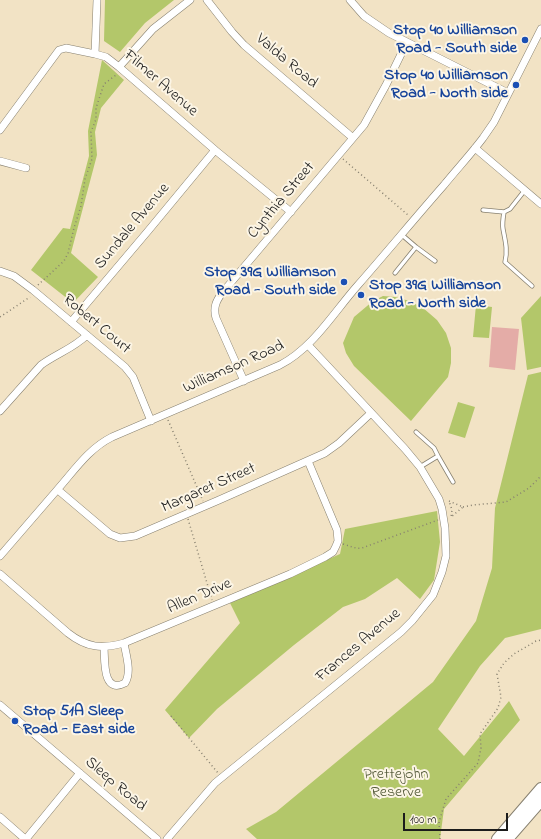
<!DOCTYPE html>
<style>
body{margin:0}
#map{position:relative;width:541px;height:839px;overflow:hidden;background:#f2e3c5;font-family:"Indie Flower",sans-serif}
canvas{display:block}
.scale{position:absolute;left:403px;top:813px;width:105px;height:18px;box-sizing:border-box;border:2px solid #1c1c1c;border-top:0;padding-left:5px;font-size:12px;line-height:14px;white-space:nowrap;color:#1c1c1c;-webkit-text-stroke:3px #fcf5e5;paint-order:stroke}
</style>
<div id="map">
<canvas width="541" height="839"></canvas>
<div class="scale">100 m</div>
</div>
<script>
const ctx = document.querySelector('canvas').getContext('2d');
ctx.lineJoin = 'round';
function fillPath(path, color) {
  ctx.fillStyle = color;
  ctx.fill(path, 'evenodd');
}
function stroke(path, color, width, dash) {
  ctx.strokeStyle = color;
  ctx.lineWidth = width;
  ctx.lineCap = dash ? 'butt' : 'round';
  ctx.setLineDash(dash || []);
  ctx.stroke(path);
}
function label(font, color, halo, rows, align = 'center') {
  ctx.font = font + ' "Indie Flower",sans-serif';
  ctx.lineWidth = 4;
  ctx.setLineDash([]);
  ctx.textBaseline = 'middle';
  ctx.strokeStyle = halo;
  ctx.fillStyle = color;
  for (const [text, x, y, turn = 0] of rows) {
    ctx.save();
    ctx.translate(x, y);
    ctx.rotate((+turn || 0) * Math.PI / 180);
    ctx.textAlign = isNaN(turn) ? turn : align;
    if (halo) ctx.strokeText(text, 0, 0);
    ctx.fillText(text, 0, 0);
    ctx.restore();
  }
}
const green = new Path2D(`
 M105,0H174L145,23L120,52L104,41Z
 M102,60L124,80L101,108L95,132L97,155L71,253L98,277L73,303L31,270L63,228L70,229L89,156L88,131Z
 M383,296L395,297L406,300L422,307L437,320L446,333L451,348V363L448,377L411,421L354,366L346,353L343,343L354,317L373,301Z
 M541,296V367L527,370L521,318Z
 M476,305L492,307L489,338L473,337Z
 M541,372V629L505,638L480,666L438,729L464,756L509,701L520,720L444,809L440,839H257L246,829L276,812L433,682L476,621L492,568L495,508L528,375Z
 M458,402L475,407L465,438L448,433Z
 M437,511L440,542L434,580L420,599L397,578L365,599L343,607L294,645L217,709L189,738L165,710L240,623L230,603L340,554L345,529Z`);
const building = new Path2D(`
 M492,327L519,329L515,370L489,367Z`);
const path = new Path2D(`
 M343,159L408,215
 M38,285L64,261L68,253L74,228L81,206L85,179L92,159L91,132L96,119V108L104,84L116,75
 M0,317L30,297
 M168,420L203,501
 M449,501L463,507L451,517L452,510Z
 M463,507L473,505L506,502L529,488L541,476
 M188,519L212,600
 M343,544C350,546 355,549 362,548L438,520
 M171,716L218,773
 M440,839L439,822L446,799L478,763L481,748L480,734L498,708L501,697L497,674L504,663L514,654L536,641L541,640`);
const service = new Path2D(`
 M525,190L510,209L504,212C503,218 502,224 503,229C505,240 508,250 505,262L532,286
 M483,210L504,212
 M402,235L416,247
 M395,273L416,247L435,261
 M416,432L434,448L438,456
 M420,467L438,456L453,482`);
const minor = new Path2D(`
 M207,0L232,32L244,45L353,138
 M350,0L364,16L389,33L508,93
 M95,54L97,0
 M119,67L153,29L190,0
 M0,130L59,50L66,48L95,54L106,57L119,67L215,150L291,212
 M475,148L541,204
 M0,161L26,168
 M0,271L14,276L33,290L125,367L133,377L151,421
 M71,322L148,231L215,150
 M244,381L216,318C213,308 216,301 222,293L364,125L386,85L407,42
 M0,411L41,365C56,354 74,348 87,335
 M58,490L110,534L120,538L135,536L219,500L325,453L339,443L371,413
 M0,556C19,534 38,512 57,490C74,471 88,449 112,437L280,365C313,348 334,312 358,285C387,252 415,218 444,185C457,169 471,154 483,138L494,122L541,29
 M0,574L68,633C87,648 102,649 124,643L290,574L325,557L333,552L336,546L338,541L337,530L308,461
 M104,647C105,659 102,695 125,683C132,672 126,655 124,643
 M0,705L157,839
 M0,817L25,839
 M26,839L80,773
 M167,839L215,783L401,632L412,621L433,595L442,572L446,556L445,528L442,509L439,499L420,467L405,449L308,345`);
const secondary = new Path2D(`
 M497,839L541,788
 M508,839L541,801`);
const markers = [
 [525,40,4,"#1a4fb4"],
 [516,85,4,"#1a4fb4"],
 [344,282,4,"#1a4fb4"],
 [361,295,4,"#1a4fb4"],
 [15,721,4,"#1a4fb4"]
];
const transitNames = [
 ["Stop 40 Williamson",517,31],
 ["Road - South side",517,49],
 ["Stop 40 Williamson",508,76],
 ["Road - North side",508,94],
 ["Stop 39G Williamson",336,273],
 ["Road - South side",336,291],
 ["Stop 39G Williamson",369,286,"left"],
 ["Road - North side",369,304,"left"],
 ["Stop 51A Sleep",23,712,"left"],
 ["Road - East side",23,730,"left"]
];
const streetNames = [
 ["Valda Road",286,62,40],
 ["Filmer Avenue",160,84,41],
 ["Cynthia Street",282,201,-50],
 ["Sundale Avenue",133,227,-50],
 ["Robert Court",96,325,40],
 ["Williamson Road",234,368,-24],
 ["Margaret Street",209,489,-24],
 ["Allen Drive",200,597,-23],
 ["Frances Avenue",359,646,-40],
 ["Sleep Road",115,785,40]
];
const parkNames = [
 ["Prettejohn",396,775],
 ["Reserve",396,793]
];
fillPath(green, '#b3c76a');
fillPath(building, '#e4aca7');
stroke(service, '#878070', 5);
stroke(minor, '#878070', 8);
stroke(secondary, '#878070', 12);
stroke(path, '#878070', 1.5, [1, 3]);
stroke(service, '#fff', 3.5);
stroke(minor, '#fff', 7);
stroke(secondary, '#fff', 10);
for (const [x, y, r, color] of markers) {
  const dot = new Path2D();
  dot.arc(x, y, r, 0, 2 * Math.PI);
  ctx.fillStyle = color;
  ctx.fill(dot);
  stroke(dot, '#fcf5e5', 1.5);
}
label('bold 16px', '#164399', '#fcf5e5', transitNames, 'right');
label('16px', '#1c1c1c', '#fcf5e5', streetNames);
label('16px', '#515837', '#fcf5e5', parkNames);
</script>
